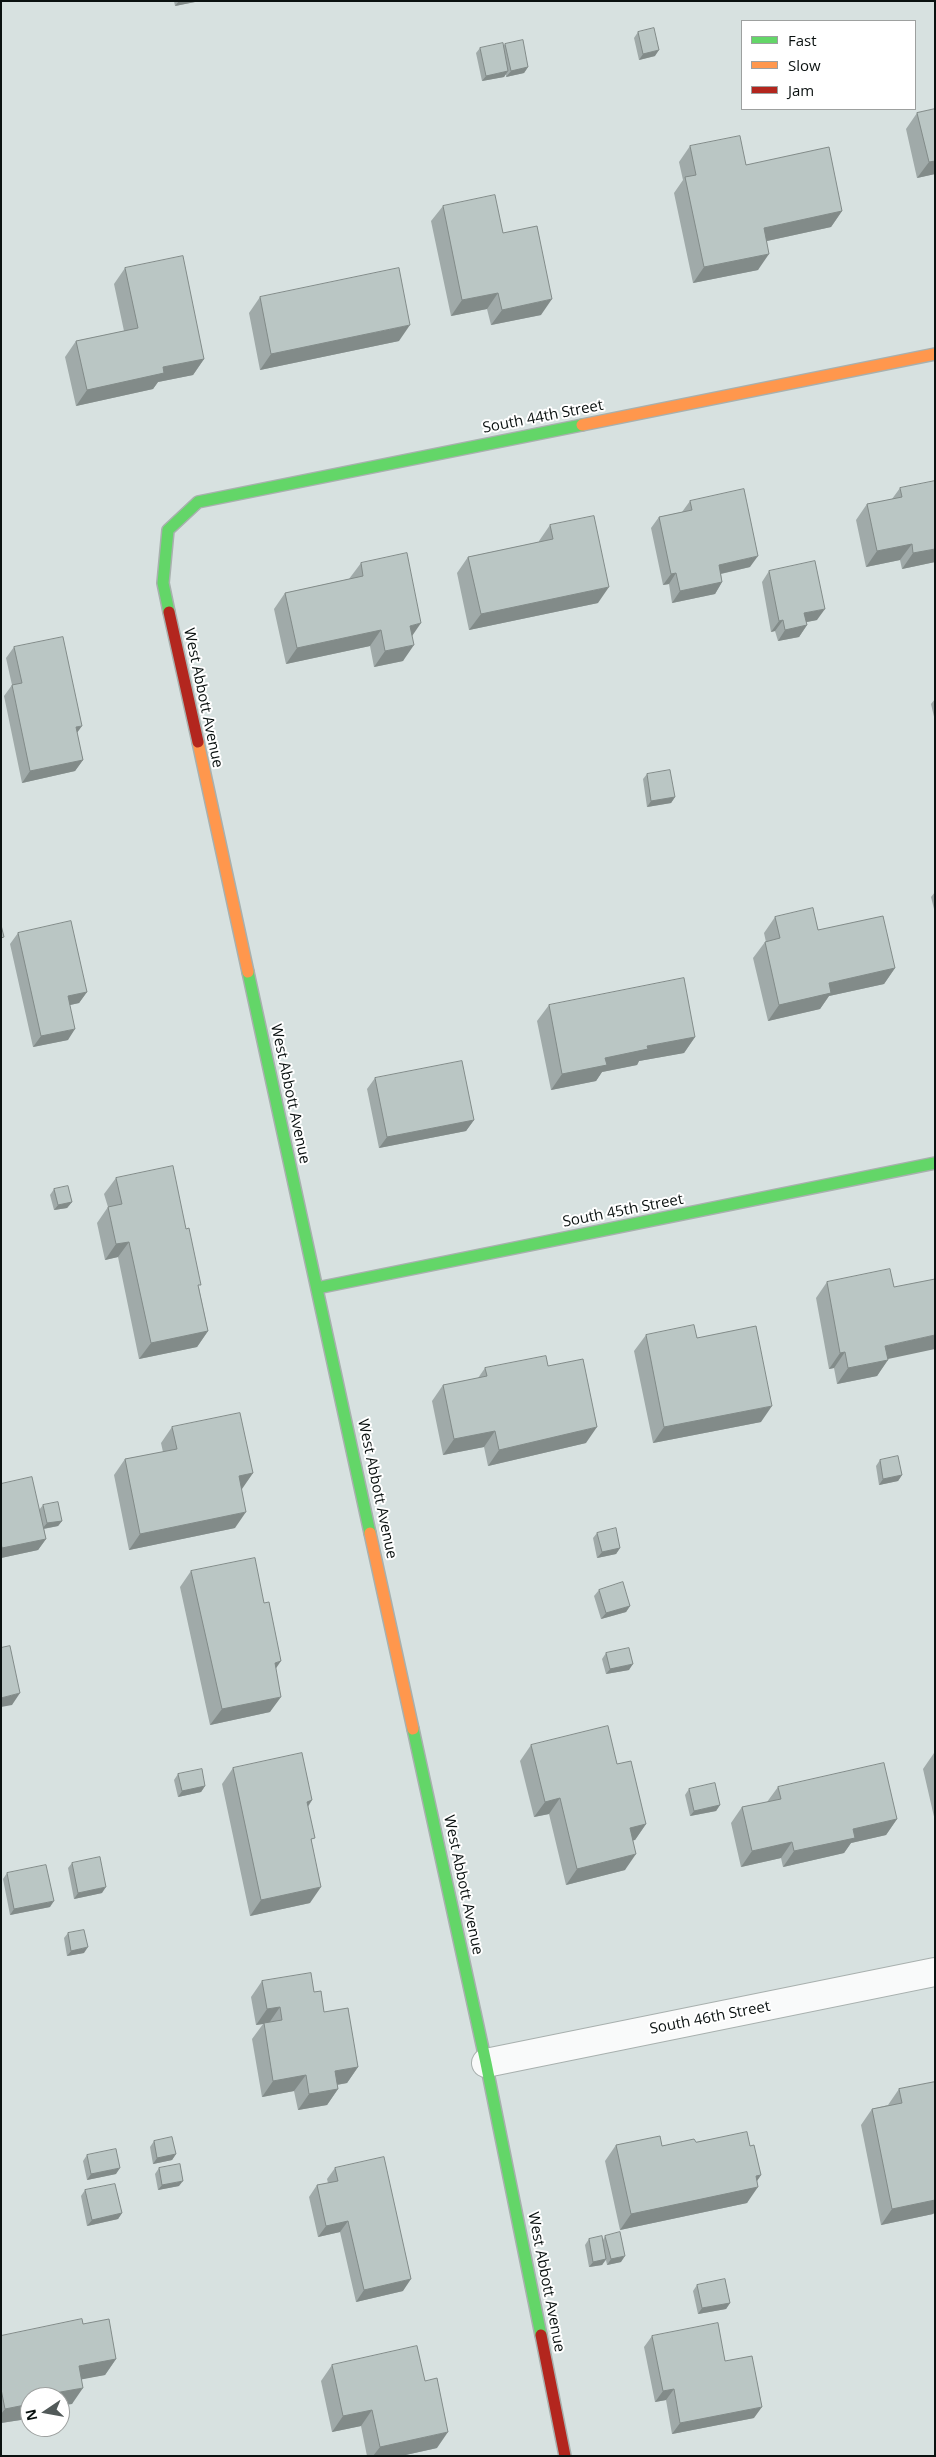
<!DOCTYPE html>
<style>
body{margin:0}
#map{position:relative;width:936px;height:2457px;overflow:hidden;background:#d7e1e0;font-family:"Open Sans",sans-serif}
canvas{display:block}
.frame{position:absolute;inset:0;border:2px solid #0a1110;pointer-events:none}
.legend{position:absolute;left:741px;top:20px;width:175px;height:90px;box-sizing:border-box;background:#fff;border:1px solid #9da09f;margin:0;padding:6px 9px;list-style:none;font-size:15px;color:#0a1110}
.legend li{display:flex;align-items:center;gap:10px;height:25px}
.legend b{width:25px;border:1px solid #9da09f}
.north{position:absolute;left:20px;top:2387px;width:50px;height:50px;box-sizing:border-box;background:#fff;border:1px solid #9da09f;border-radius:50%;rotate:258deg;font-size:14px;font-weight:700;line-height:20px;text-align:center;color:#0a1110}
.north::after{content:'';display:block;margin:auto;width:18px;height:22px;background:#525a59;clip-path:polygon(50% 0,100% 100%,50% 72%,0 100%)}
</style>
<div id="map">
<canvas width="936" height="2457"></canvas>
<div class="frame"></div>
<ul class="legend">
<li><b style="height:6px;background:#63d668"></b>Fast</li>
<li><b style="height:6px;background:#ff974d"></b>Slow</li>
<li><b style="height:6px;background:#b3261e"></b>Jam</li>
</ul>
<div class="north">N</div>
</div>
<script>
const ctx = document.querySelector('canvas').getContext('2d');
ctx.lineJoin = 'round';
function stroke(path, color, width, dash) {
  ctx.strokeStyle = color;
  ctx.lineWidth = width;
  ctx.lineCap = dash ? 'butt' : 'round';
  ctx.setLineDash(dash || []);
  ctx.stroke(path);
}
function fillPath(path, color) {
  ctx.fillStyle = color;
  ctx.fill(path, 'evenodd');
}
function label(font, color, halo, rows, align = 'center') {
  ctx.font = font + ' "Open Sans",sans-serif';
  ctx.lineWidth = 4;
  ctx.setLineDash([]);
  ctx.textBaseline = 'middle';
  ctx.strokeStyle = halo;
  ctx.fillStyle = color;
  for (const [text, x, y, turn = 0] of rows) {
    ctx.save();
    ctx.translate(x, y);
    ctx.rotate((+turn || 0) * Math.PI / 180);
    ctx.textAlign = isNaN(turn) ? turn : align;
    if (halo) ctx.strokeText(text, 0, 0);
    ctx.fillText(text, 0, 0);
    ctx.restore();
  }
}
const street = new Path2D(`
 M486,2063L935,1972`);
const fast = new Path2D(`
 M169,612L163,583L168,530L198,502L582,425
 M248,972L370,1533
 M317,1288L935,1163
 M413,1729L486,2063L541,2335`);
const slow = new Path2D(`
 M582,425L935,354
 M198,742L248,972
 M370,1533L413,1729`);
const jam = new Path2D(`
 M169,612L198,742
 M541,2335L565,2456`);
const wall = new Path2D(`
 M174,1H200L175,6Z
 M638,32L655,56L639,60L634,38Z
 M505,44L528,67L524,73L506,77V74L504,77L482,81L476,53L480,48L503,46Z
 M935,109V174L917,178L906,129L917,113Z
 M690,146L746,165L842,211L831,227L767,241L758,270L693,283L674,193L683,180L679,162Z
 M443,206L503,233L541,315L491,325L487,309L451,316L431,221Z
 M125,268L204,359L193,375L158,382L153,389L76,406L65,357L76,341L124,331L114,284Z
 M260,297L399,341L260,370L249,313Z
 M900,488L935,562L902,569L900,560L866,567L856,520L867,504L892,499Z
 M690,501L750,567L721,574L722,582L715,594L672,603L669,584L663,585L651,528L659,517L682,512Z
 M550,525L598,603L469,630L457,573L468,557L539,542V541Z
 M361,563L412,637L403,661L374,667L370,646L286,664L274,609L285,593L349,579Z
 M769,571L817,620L806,622L807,625L799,637L778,641L775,631L771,632L762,582Z
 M14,647L77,733L83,760L75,771L22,783L4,696L12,685L6,658Z
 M935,699V721L931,704Z
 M647,774L675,797L671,803L647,807L643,779Z
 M935,892V913L931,897Z
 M775,917L818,930L895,968L884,984L829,996L820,1009L768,1021L753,958L765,942H766L764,933Z
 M18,933L87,992L79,1003L70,1005L68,1040L33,1047L10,944Z
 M549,1005L695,1037L684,1053L639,1061L637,1065L602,1072L596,1081L551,1090L537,1021Z
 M375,1078L474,1120L466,1131L379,1148L367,1089Z
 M116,1178L199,1288L208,1331L197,1347L139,1359L118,1257L105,1260L97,1223L108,1207L104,1194Z
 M54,1189L72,1202L67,1208L54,1210L50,1195Z
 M827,1282L888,1359L877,1376L837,1384L834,1368L829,1369L816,1298Z
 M646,1335L697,1338L761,1422L653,1443L634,1351Z
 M548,1366L586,1443L488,1466L484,1447L443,1455L432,1401L443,1385L478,1378L485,1368Z
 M172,1427L253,1473L241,1489L235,1528L129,1550L114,1475L125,1459L163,1452L161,1443Z
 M880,1460L902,1475L898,1481L879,1485L876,1466Z
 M1,1484L39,1510L43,1505L62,1521L58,1526L44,1529L46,1539L38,1550L1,1558Z
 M597,1533L620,1548L616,1554L597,1558L593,1538Z
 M191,1571L264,1603L276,1669L270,1712L210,1725L180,1587Z
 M599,1590L630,1606L626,1612L601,1619L594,1596Z
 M606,1653L629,1670L606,1674L602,1659Z
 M531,1745L617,1764L646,1824L635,1840H633L625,1870L566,1885L549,1814L534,1817L520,1761Z
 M934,1753H935V1821L923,1769Z
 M233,1768L312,1800L308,1807L312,1843L310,1903L250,1916L222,1784Z
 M178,1774L205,1786L201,1792L178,1797L174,1780Z
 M778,1787L897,1819L886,1835L851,1843L844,1853L783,1867L781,1858L741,1867L731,1823L742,1807L767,1802Z
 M689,1789L720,1805L716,1811L690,1816L685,1795Z
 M72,1863L102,1893L74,1899L68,1868Z
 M7,1873L50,1907L10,1915L3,1879Z
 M68,1933L84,1953L67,1956L64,1938Z
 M262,1981L314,1992L324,2012L358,2067L347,2083L337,2085L338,2089L327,2105L298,2110L294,2091L262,2097L252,2039L263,2024L256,2025L251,1997Z
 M935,2082V2212L933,2214L881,2225L861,2125L872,2109L888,2105L899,2089Z
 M154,2141L176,2154L172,2160L153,2164L150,2147Z
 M696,2142L750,2146L761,2175L757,2181L747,2203L620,2230L605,2161L616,2145L662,2146Z
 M87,2155L116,2174L87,2180L83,2161Z
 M159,2168L179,2186L158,2190L155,2174Z
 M335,2168L403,2291L356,2302L340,2232L318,2237L309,2197L317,2185L328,2183L327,2179Z
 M85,2190L122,2213L118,2219L87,2226L81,2196Z
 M605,2236L621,2262L607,2265L606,2260L602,2265L589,2267L585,2245L589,2239L603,2240Z
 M697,2285L730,2303L726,2309L698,2314L693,2291Z
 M83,2324L116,2359L105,2375L81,2379L72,2404L30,2397V2415L27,2419L1,2423V2336Z
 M652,2336L725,2361L754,2418L672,2434L666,2400L655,2402L644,2347Z
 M332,2365L437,2448L401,2456H367L361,2426L332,2432L321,2381Z`);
const shadedWall = new Path2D(`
 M179,1H200L175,6Z
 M659,50L655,56L639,60L643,54Z
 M528,67L524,73L506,77L511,71Z
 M508,71L504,77L482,81L486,76Z
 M935,161V174L917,178L929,162Z
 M842,211L831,227L753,244L764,228Z
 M769,254L758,270L693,283L704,267Z
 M498,293L487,309L451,316L462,300Z
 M552,299L541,315L491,325L502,310Z
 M410,325L399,341L260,370L271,354Z
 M204,359L193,375L158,382L153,389L76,406L87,390L163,367Z
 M912,544L900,560L866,567L877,551Z
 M935,549V562L902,569L913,553Z
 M758,556L750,567L711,576L719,565Z
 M676,573L669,584L663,585L671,574Z
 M722,582L715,594L672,603L680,591Z
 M609,587L598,603L469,630L481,614Z
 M825,609L817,620L797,624L804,613Z
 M783,620L775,631L771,632L779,621Z
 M421,623L410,639V626Z
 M807,625L799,637L778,641L785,630Z
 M381,630L370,646L286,664L297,648Z
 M414,645L403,661L374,667L385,651Z
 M82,726L74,737L76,727Z
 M83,760L75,771L22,783L30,771Z
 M675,797L671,803L647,807L651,801Z
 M895,968L884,984L829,996L820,1009L768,1021L779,1005L829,983Z
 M87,992L79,1003L61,1007L68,996Z
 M75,1029L68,1040L33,1047L41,1036Z
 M695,1037L684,1053L639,1061L637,1065L602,1072L596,1081L551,1090L562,1074L605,1058L647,1046Z
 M474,1120L466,1131L379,1148L387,1137Z
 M72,1202L67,1208L54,1210L58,1205Z
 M129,1242L118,1257L105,1260L116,1244Z
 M208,1331L197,1347L139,1359L151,1343Z
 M935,1335V1349L874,1362L885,1346Z
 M845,1352L834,1368L829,1369L840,1353Z
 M888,1360L877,1376L837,1384L848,1368Z
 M772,1406L761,1422L653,1443L664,1427Z
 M597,1427L586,1443L488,1466L499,1450Z
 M495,1431L484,1447L443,1455L454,1439Z
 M253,1473L242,1489L228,1492L239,1476Z
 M902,1475L898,1481L879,1485L883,1479Z
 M246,1512L235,1528L129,1550L140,1534Z
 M62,1521L58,1526L42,1529L47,1523Z
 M46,1539L38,1550L1,1558V1549L2,1548Z
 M620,1548L616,1554L597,1558L602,1552Z
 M630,1606L626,1612L601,1619L606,1613Z
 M281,1661L270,1677L275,1663Z
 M633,1664L629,1670L606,1674L610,1669Z
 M20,1693L12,1705L1,1707V1698Z
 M281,1697L270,1712L210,1725L222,1709Z
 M205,1786L201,1792L178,1797L182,1791Z
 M560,1798L549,1814L534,1817L545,1802Z
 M312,1800L301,1816L307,1802Z
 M720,1805L716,1811L690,1816L694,1811Z
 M897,1819L886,1835L851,1843L844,1853L783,1867L794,1851L853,1829Z
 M646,1824L635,1840L619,1844L630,1828Z
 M792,1842L781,1858L741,1867L752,1851Z
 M636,1854L625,1870L566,1885L577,1869Z
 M106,1887L102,1893L74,1899L78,1893Z
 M321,1887L310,1903L250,1916L261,1900Z
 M54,1901L50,1907L10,1915L14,1909Z
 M88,1947L84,1953L67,1956L71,1951Z
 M280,2007L269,2023L256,2025L267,2009Z
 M358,2067L347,2083L324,2087L335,2071Z
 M306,2075L294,2091L262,2097L273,2081Z
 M338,2089L327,2105L298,2110L309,2094Z
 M176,2154L172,2160L153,2164L157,2158Z
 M120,2168L116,2174L87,2180L91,2174Z
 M761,2175L752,2188L758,2187L747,2203L620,2230L631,2214Z
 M183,2181L179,2186L158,2190L162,2185Z
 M935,2200V2212L933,2214L881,2225L892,2209Z
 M122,2213L118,2219L87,2226L92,2220Z
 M348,2221L340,2232L318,2237L326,2226Z
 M625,2256L621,2262L607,2265L611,2259Z
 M606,2259L602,2265L589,2267L593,2262Z
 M411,2279L403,2291L356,2302L364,2290Z
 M730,2303L726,2309L698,2314L702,2308Z
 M116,2359L105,2375L68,2382L79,2366Z
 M83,2388L72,2404L60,2406V2397H37L38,2396Z
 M674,2389L666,2400L655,2402L663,2391Z
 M30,2404V2415L27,2419L1,2423V2414L5,2409Z
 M762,2407L754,2418L672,2434L680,2423Z
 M372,2410L361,2426L332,2432L343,2416Z
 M448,2432L437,2448L401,2456H373L380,2447Z`);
const building = new Path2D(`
 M654,28L659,50L643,54L638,32Z
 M523,40L528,67L511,71L505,44Z
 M503,43L508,71L486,76L480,48Z
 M935,109V161L929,162L917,113Z
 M740,136L746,165L829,147L842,211L764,228L769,254L704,267L685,177L696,175L690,146Z
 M495,195L503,233L537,226L552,299L502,310L498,293L462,300L443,206Z
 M183,256L204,359L163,367L164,373L87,390L76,341L138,328L125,268Z
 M399,268L410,325L271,354L260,297Z
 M935,481V549L913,553L912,544L877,551L867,504L902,497L900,488Z
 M744,489L758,556L719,565L722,582L680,591L676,573L671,574L659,517L692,510L690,501Z
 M594,516L609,587L481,614L468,557L553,539L550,525Z
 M407,553L421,623L410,626L414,645L385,651L381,630L297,648L285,593L363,576L361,563Z
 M815,561L825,609L804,613L807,625L785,630L783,620L779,621L769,571Z
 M63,637L82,726L76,727L83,760L30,771L12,685L22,683L14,647Z
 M670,770L675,797L651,801L647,774Z
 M813,908L818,930L883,916L895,968L829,983L831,993L779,1005L765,942L780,938L775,917Z
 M71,921L87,992L68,996L75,1029L41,1036L18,933Z
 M1,925L4,937L1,938Z
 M684,978L695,1037L647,1046L648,1049L605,1058L607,1065L562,1074L549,1005Z
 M462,1061L474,1120L387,1137L375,1078Z
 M173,1166L186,1229L189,1228L201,1285H198L208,1331L151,1343L129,1242L116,1244L108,1207L122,1204L116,1178Z
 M68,1186L72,1202L58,1205L54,1189Z
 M890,1269L894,1287L935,1279V1335L885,1346L888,1360L848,1368L845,1352L840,1353L827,1282Z
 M694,1325L697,1338L756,1326L772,1406L664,1427L646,1335Z
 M546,1356L548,1366L583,1359L597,1427L499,1450L495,1431L454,1439L443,1385L487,1376L485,1368Z
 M240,1413L253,1473L239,1476L246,1512L140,1534L125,1459L177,1449L172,1427Z
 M898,1456L902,1475L883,1479L880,1460Z
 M32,1477L46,1539L2,1548L1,1543V1484Z
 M58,1502L62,1521L47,1523L43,1505Z
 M616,1528L620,1548L602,1552L597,1533Z
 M255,1558L264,1603L269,1602L281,1661L275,1663L281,1697L222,1709L191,1571Z
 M623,1582L630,1606L606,1613L599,1590Z
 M10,1646L20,1693L1,1698V1648Z
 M629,1648L633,1664L610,1669L606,1653Z
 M608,1726L617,1764L631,1761L646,1824L630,1828L636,1854L577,1869L560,1798L545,1802L531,1745Z
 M302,1753L312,1800L307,1802L315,1838L311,1839L321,1887L261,1900L233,1768Z
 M884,1763L897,1819L853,1829L855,1838L794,1851L792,1842L752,1851L742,1807L781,1799L778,1787Z
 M202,1769L205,1786L182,1791L178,1774Z
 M715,1783L720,1805L694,1811L689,1789Z
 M100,1857L106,1887L78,1893L72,1863Z
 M46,1865L54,1901L14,1909L7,1873Z
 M84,1930L88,1947L71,1951L68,1933Z
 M311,1973L314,1992L321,1991L324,2012L348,2008L358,2067L335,2071L338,2089L309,2094L306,2075L273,2081L264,2023L282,2020L280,2007L267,2009L262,1981Z
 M935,2082V2200L892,2209L872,2109L902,2103L899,2089Z
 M747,2132L750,2146L754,2145L761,2175L756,2176L758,2187L631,2214L616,2145L660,2136L662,2146L694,2139L696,2142Z
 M172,2137L176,2154L157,2158L154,2141Z
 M116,2149L120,2168L91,2174L87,2155Z
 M384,2157L411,2279L364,2290L348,2221L326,2226L317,2185L338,2181L335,2168Z
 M180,2164L183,2181L162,2185L159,2168Z
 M115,2184L122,2213L92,2220L85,2190Z
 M620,2232L625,2256L611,2259L605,2236Z
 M602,2236L606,2259L593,2262L589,2239Z
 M725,2279L730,2303L702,2308L697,2285Z
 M82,2319L83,2324L109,2319L116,2359L79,2366L83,2388L38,2396V2397H30V2404L5,2409L1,2389V2336Z
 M718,2323L725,2361L752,2356L762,2407L680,2423L674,2389L663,2391L652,2336Z
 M417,2346L425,2381L437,2378L448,2432L380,2447L372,2410L343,2416L332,2365Z`);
const streetNames = [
 ["South 44th Street",543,417,-11],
 ["West Abbott Avenue",203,698,78],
 ["West Abbott Avenue",290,1094,78],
 ["South 45th Street",623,1211,-11],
 ["West Abbott Avenue",377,1489,78],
 ["West Abbott Avenue",463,1885,78],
 ["South 46th Street",710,2018,-11],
 ["West Abbott Avenue",546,2282,79]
];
stroke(street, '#a8b0ae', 30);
stroke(fast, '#a8b0ae', 14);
stroke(slow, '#a8b0ae', 14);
stroke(jam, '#a8b0ae', 14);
stroke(street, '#f9fafa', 28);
stroke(fast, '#63d668', 11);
stroke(slow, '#ff974d', 11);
stroke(jam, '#b3261e', 11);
fillPath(wall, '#a0aaa9');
fillPath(shadedWall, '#828b89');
fillPath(building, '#bac6c4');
stroke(building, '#828b89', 1);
label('15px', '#0a1110', '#fff', streetNames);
</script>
